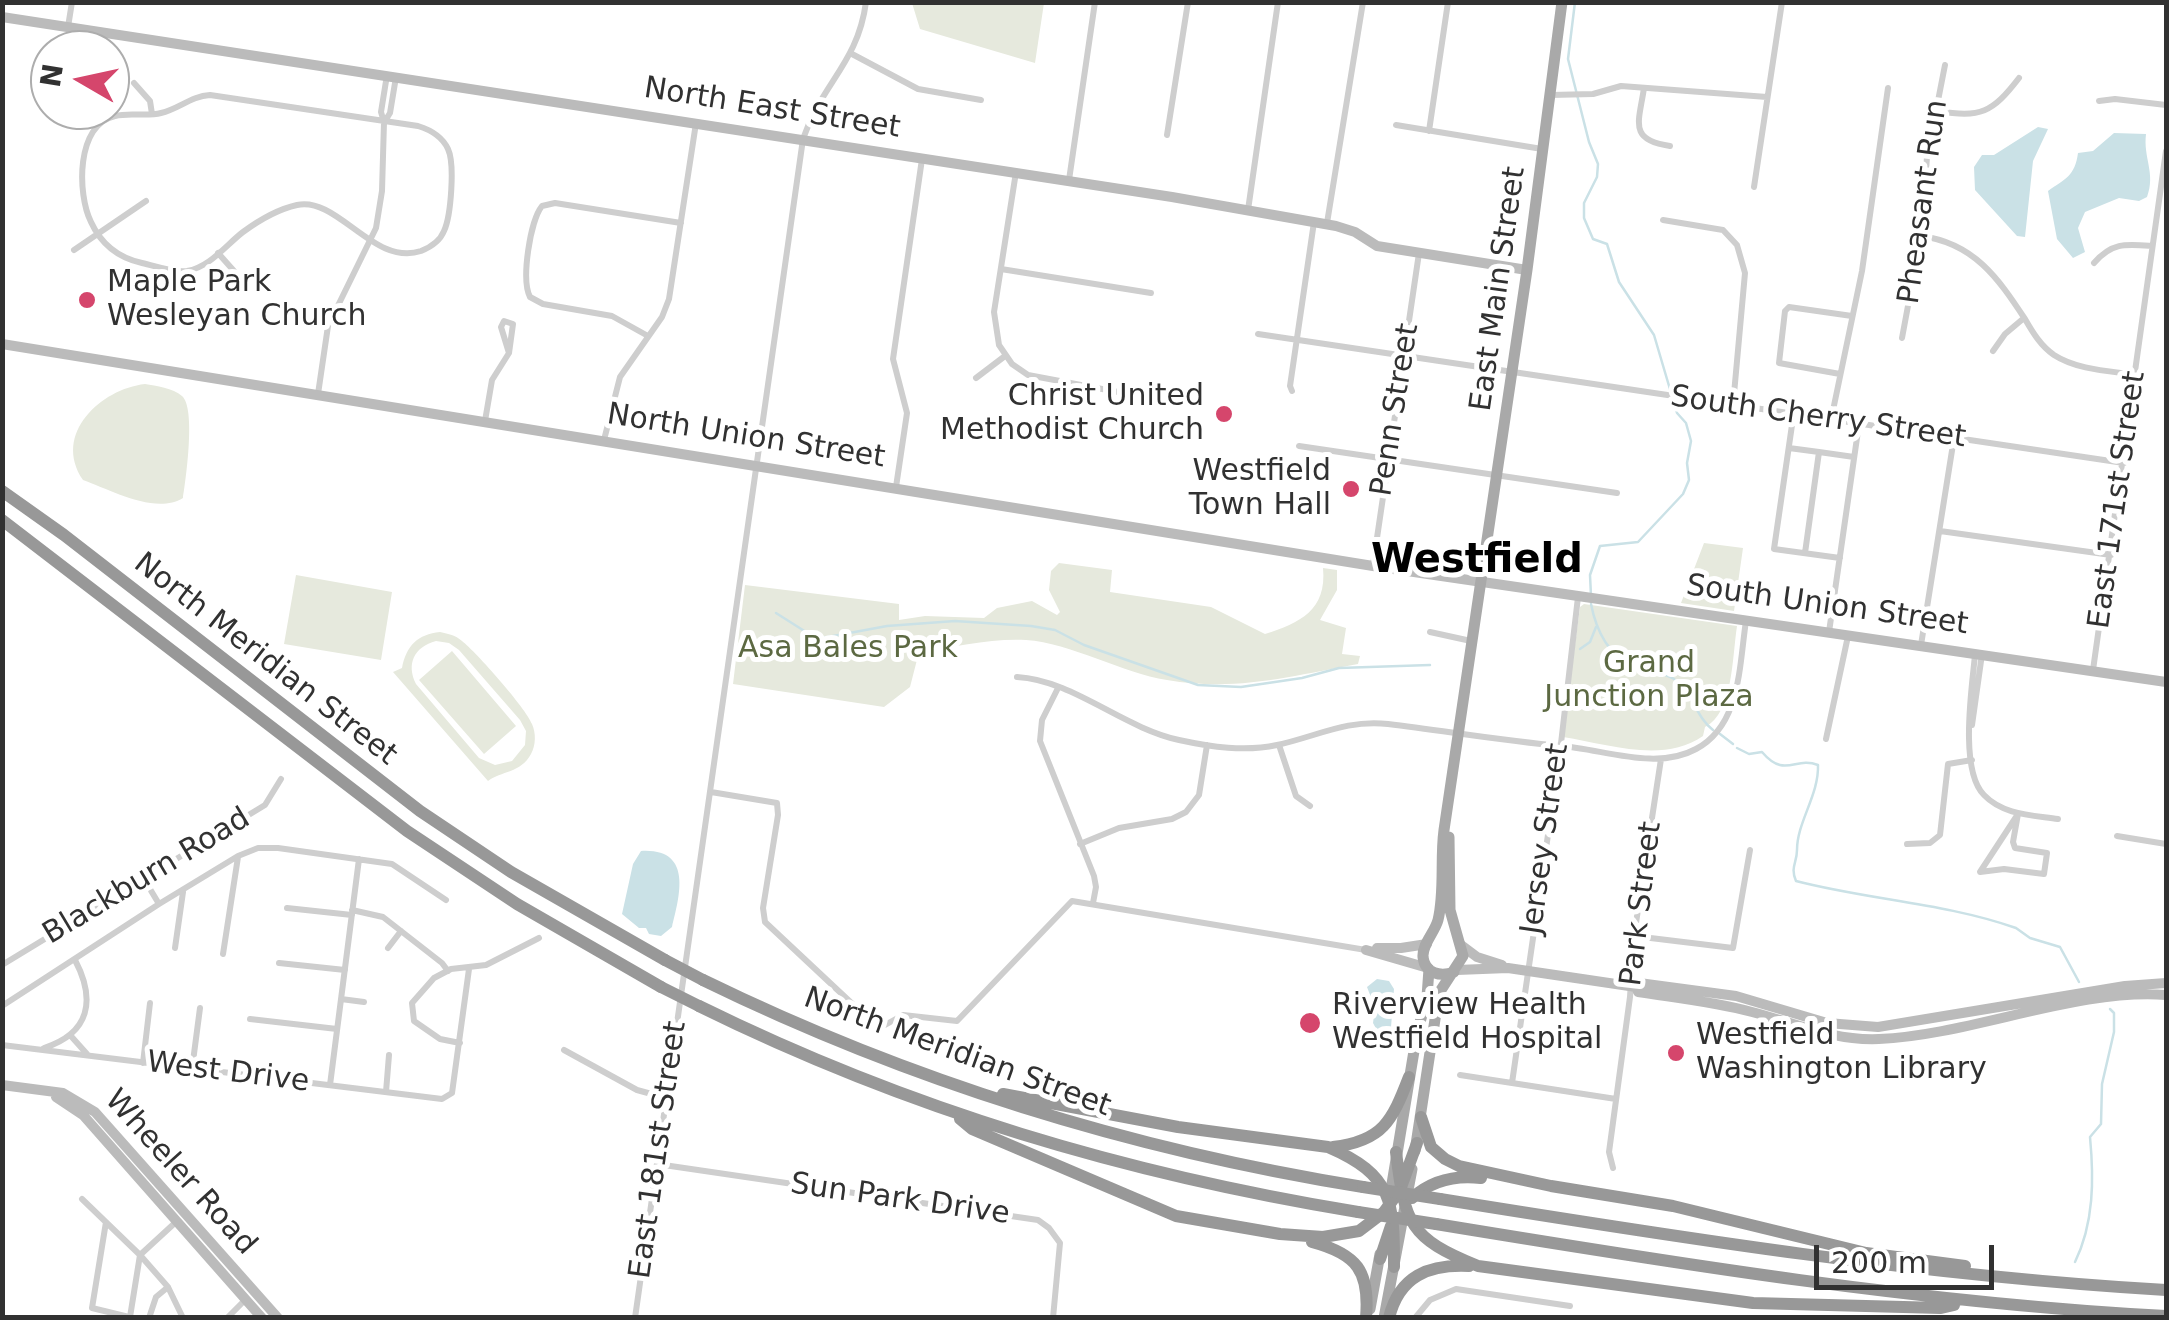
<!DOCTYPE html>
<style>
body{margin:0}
#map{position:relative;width:2169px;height:1320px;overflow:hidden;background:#fff;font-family:"DejaVu Sans",sans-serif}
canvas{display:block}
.frame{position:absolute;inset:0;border:5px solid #313131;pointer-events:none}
.north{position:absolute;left:30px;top:30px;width:100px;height:100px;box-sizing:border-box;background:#fff;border:2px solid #adadad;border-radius:50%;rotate:279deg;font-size:28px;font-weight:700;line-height:40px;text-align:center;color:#313131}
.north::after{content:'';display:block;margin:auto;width:35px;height:45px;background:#d5466c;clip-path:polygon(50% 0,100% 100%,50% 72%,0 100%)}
.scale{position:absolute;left:1814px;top:1245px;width:180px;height:45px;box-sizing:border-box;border:5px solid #313131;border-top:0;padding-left:12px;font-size:30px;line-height:35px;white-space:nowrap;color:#313131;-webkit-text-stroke:8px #fff;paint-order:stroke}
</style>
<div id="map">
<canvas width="2169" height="1320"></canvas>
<div class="frame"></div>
<div class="north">N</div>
<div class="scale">200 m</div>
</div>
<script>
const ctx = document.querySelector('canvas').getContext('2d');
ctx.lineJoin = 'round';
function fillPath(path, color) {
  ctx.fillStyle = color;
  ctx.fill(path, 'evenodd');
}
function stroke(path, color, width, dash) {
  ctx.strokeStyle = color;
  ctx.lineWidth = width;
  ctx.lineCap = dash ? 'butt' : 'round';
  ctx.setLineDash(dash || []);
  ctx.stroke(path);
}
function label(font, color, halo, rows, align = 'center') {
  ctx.font = font + ' "DejaVu Sans",sans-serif';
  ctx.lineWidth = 10;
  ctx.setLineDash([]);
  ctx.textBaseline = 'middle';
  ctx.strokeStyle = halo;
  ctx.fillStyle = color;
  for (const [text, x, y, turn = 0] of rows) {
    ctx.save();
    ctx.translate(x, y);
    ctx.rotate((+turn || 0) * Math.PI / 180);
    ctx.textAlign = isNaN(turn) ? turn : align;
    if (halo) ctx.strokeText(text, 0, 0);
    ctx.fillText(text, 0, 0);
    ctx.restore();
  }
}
const green = new Path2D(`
 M912,3H1044L1035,63L920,29Z
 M145,384C156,386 173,388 182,396C196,408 186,479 183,498C155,515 111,490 83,480C52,434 101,389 145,384Z
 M1704,543L1743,548L1734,611L1681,603Z
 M1059,563L1112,570L1110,592L1211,607L1265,634C1300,623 1327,610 1323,568L1337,570V590L1320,620L1346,628L1342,654L1360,656L1358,664C1291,676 1236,692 1167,680C1122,673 1071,643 1026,640C992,638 954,647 919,652L910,687L884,707L733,684L745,585L899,604V620L925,616L984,618L997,608L1032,601L1057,615L1060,612L1049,590L1051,571Z
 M296,575L392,592L381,660L284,644Z
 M1584,604L1737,626C1732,659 1733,713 1705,727L1703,736C1663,764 1608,744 1563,737L1580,607Z
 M440,632C449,634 455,635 462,641C476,652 526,708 532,724C536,733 536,745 531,754C521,773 501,771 488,781L393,672L402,668C406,646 418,634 440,632ZM436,641L449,643L459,650L520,720L526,731L525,745L512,761L495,765L479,758L416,684C406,664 414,647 436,641Z
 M452,651L516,726L484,754L419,680Z`);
const water = new Path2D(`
 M2038,127L2048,129L2033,161L2025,237L2017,236L1975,190L1974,167L1982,155H1994Z
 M2114,133L2146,134C2143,158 2156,173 2147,197L2139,201L2119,198L2085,212L2078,228L2085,252L2073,258L2057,239L2048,191C2065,179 2075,176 2078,153L2093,151Z
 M641,851C693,848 680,895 672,927L661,936L649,934L646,928H639L622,914L633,864Z
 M1377,979L1389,981L1394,989L1390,1040L1380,1052L1366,1047L1381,1038L1373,1023L1375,1008L1367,987Z`);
const stream = new Path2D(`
 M1575,2L1568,59L1589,142L1598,164L1597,177L1584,203V218L1593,239L1607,244L1619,282L1654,335L1677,413L1686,423L1691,441L1687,463L1689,480L1683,494L1638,542L1600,546L1590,575L1591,596
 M1591,604C1596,630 1609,658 1636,667C1648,671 1663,672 1674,679C1693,692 1695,716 1713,730
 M776,613L817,639L887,626L955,621L1031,626L1055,630L1084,645L1198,685L1241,687L1302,678L1339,668L1430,665
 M1580,649L1590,642L1596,627
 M1720,734L1733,744
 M1737,748L1749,754L1762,752C1785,779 1795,756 1818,765C1819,795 1797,822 1797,850C1797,863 1790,867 1796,881C1869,900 1945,903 2016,928L2030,938L2060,947L2079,982
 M2075,1262C2094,1223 2094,1179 2090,1137L2101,1124L2102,1084L2114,1032V1013L2110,1009`);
const street = new Path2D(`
 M68,27L72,2
 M852,54L918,89L981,100
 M134,83L150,101L152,114
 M1644,88C1639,122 1628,140 1670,146
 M210,95L418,126C431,130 442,136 448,149C455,164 451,216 444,231C440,241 431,247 421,251C374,267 338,196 297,205C279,209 258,221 243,232C226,245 210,267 187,271C173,273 156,266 142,263C119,258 101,244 91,222C77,194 76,124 115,116C130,112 146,117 161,113C179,109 191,96 210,95Z
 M1551,95L1593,94L1621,86L1767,97
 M2099,101L2115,99L2166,105
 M1937,111C1981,118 1992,113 2019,78
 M385,121L390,113L396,77
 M1396,125L1542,149
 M1429,131L1448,2
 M1167,135L1188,2
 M1016,172L994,312L999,345L1012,364L1028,375L1134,395
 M1069,180L1095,2
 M1754,187L1782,2
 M1248,210L1278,2
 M1663,220L1723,230L1737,245L1745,273L1733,405
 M1327,223L1363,2
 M1921,236C1974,243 1998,278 2025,319C2033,333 2041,346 2054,355C2077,370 2110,371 2137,375
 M74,250L146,201
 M218,253L242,280
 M2094,263C2112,242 2126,244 2152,246
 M1001,269L1151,293
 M1258,334L2124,463
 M648,336L612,316L543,304L530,297C521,280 530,221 542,206L555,203L681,223
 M1902,338L1921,236L1927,157L1945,65
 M1993,351L2005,334L2024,318
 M1840,374L1779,363L1785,311L1789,307L1852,316
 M976,378L1005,356
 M1292,391L1290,386L1314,222
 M318,394L328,326L376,228L382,191L384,122L381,112L387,75
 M1831,420L1862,271L1888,88
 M485,421L492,380L509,353L513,324L504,321L501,327L509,353
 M1792,425L1774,549L1840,558
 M604,440L620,377L662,317L669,299L696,123
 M1299,446L1617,493
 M1789,448L1819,452
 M896,487L907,413L893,359L922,159
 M1940,531L2111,555
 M1805,553L1819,452L1854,457
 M1373,565L1419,253
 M1430,632L1471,641
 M1829,632L1859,424
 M1921,645L1954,438
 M1975,655C1972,687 1959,770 1984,795C2003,815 2032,815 2058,819
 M2093,670L2166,151
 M1017,677C1073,680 1123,728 1179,740C1211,747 1245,752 1277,745C1315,737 1347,719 1388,724C1446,731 1503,741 1561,746C1603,749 1656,771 1696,749C1741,725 1739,666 1746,621
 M1058,688L1042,720L1040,741L1094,876L1096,887L1093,903
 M1972,725L1982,654
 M1826,739L1848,636
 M1279,745L1296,796L1310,806
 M711,792L777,803L778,815L763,908L765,922L876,1026L885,1025L903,1015L957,1021L1072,901L1366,950
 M2018,814L2013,842L2015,848L2047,853L2044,874L2004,869L1980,872Z
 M2117,836L2166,844
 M1080,844L1119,828L1172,819L1186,812L1199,795L1207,745
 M1907,844L1930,843L1940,835L1948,764L1972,760
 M144,879L159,904
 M287,908L352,915
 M352,910L383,917L442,963L448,971
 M1634,936L1733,948L1750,850
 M175,948L183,892
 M388,948L401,931
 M223,954L238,857
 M279,963L345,970
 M2,965L265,805L281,779
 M341,999L364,1002
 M2,1006L159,904L238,856L258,848H278L392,864L446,900
 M250,1019L337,1029
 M70,1035L87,1054
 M460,1043L440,1039L414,1021L412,1003L434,978L451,969L486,965L539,938
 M2,1045L442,1099L452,1093L469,969
 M44,1048C90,1033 96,1000 75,960
 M564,1050L637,1090L666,1098
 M143,1063L150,1003
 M192,1069L200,1008
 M1460,1075L1616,1099
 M1512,1083L1560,752L1578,597
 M330,1085L359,859
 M386,1092L389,1055
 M657,1164L1038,1220L1049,1228L1060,1243L1053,1318
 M1613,1168L1609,1152L1630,997L1634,936L1661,759
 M82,1199L140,1255L168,1287L183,1318
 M106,1222L92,1308L133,1318
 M130,1317L140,1255L177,1221
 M149,1318L156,1297L168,1287
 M227,1318L246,1299
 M635,1318L803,139C822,83 858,63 866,2
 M1415,1318L1430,1300L1456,1289L1570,1306`);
const secondary = new Path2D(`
 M2,17L1172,197L1336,226L1355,232L1377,246L1527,270
 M2,344L1373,566L2166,682
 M1461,945L1477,957L1502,965
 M1377,948H1401L1427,944
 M1366,950L1428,968
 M1457,970L1508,968L1636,987L1639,983L1736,996L1827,1023L1878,1027L2125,986L2166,983
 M1636,987L1638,992C1676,998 1715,1002 1752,1012C1795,1023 1833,1041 1879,1039C1971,1035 2077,988 2166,995
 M2,1085L63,1093L95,1112L278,1318
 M56,1097L83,1115L262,1318`);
const primary = new Path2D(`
 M1454,972C1441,977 1425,974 1423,957C1422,944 1435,932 1438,920C1445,892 1440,859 1444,830L1527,270L1562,2
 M1415,1151L1439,993L1463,956L1450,910L1449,837
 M1390,1196L1417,1033L1427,997L1429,969
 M1370,1309L1380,1254
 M1384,1318L1412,1169`);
const highway = new Path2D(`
 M2,491L64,535L420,811L511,872L665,960
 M2,520L407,831L517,904L661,987
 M703,980C912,1082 1133,1150 1363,1187
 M699,1006C910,1110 1126,1174 1358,1212
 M1003,1094L1178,1127L1328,1147C1393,1175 1394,1202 1394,1267
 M1421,1117L1431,1147L1445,1159L1459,1166L1551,1186L1673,1206L1866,1253L1965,1266
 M960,1119L972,1129L1176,1216L1280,1234L1323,1237L1359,1231L1384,1212L1400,1190L1417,1143
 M1333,1147C1383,1141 1392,1121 1409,1077
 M1396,1152C1405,1224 1409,1238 1478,1266L1753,1303L1941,1308L1954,1305
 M1412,1198C1432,1180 1456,1175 1481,1178
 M1440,1199C1682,1238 1922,1276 2166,1290
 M1436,1224C1679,1264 1921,1303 2166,1316
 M1312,1242C1357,1254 1370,1271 1366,1318
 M1380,1259L1391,1226
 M1389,1318C1399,1276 1429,1264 1469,1266`);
const highwayBridge = new Path2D(`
 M665,960L703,980
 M661,987L699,1006
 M1363,1187L1440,1199
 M1358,1212L1436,1224`);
const markers = [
 [87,300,10,"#d5466c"],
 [1224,414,10,"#d5466c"],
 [1351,489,10,"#d5466c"],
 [1310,1023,12,"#d5466c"],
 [1676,1053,10,"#d5466c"]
];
const streetNames = [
 ["North East Street",772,109,9],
 ["Pheasant Run",1924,202,-82],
 ["East Main Street",1499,289,-82],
 ["Penn Street",1396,410,-81],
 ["South Cherry Street",1818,418,8],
 ["North Union Street",746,437,9],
 ["East 171st Street",2118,500,-82],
 ["South Union Street",1827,606,8],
 ["North Meridian Street",265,660,38],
 ["Jersey Street",1546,839,-82],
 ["Blackburn Road",147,877,-31],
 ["Park Street",1642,904,-83],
 ["North Meridian Street",957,1053,20],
 ["West Drive",228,1073,7],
 ["East 181st Street",659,1150,-82],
 ["Wheeler Road",180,1173,48],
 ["Sun Park Drive",900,1200,8]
];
const poiNames = [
 ["Maple Park",107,283],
 ["Wesleyan Church",107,317],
 ["Christ United",1204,397,"right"],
 ["Methodist Church",1204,431,"right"],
 ["Westfield",1331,472,"right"],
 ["Town Hall",1331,506,"right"],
 ["Riverview Health",1332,1006],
 ["Westfield Hospital",1332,1040],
 ["Westfield",1696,1036],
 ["Washington Library",1696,1070]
];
const parkNames = [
 ["Asa Bales Park",848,649],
 ["Grand",1649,664],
 ["Junction Plaza",1649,698]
];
const districtNames = [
 ["Westfield",1477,562]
];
fillPath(green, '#e6e9dd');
fillPath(water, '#cae1e6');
stroke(stream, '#cae1e6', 2.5);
stroke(street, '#cecece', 6);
stroke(secondary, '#bbb', 10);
stroke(primary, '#a9a9a9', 11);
stroke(highway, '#989898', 12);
stroke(highwayBridge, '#989898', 12);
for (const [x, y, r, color] of markers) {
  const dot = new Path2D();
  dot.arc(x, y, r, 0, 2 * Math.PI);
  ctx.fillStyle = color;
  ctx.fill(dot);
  stroke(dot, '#fff', 4);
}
label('30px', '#313131', '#fff', streetNames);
label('30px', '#313131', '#fff', poiNames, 'left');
label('30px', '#5c6942', '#fff', parkNames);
label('bold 40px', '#000', '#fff', districtNames);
</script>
